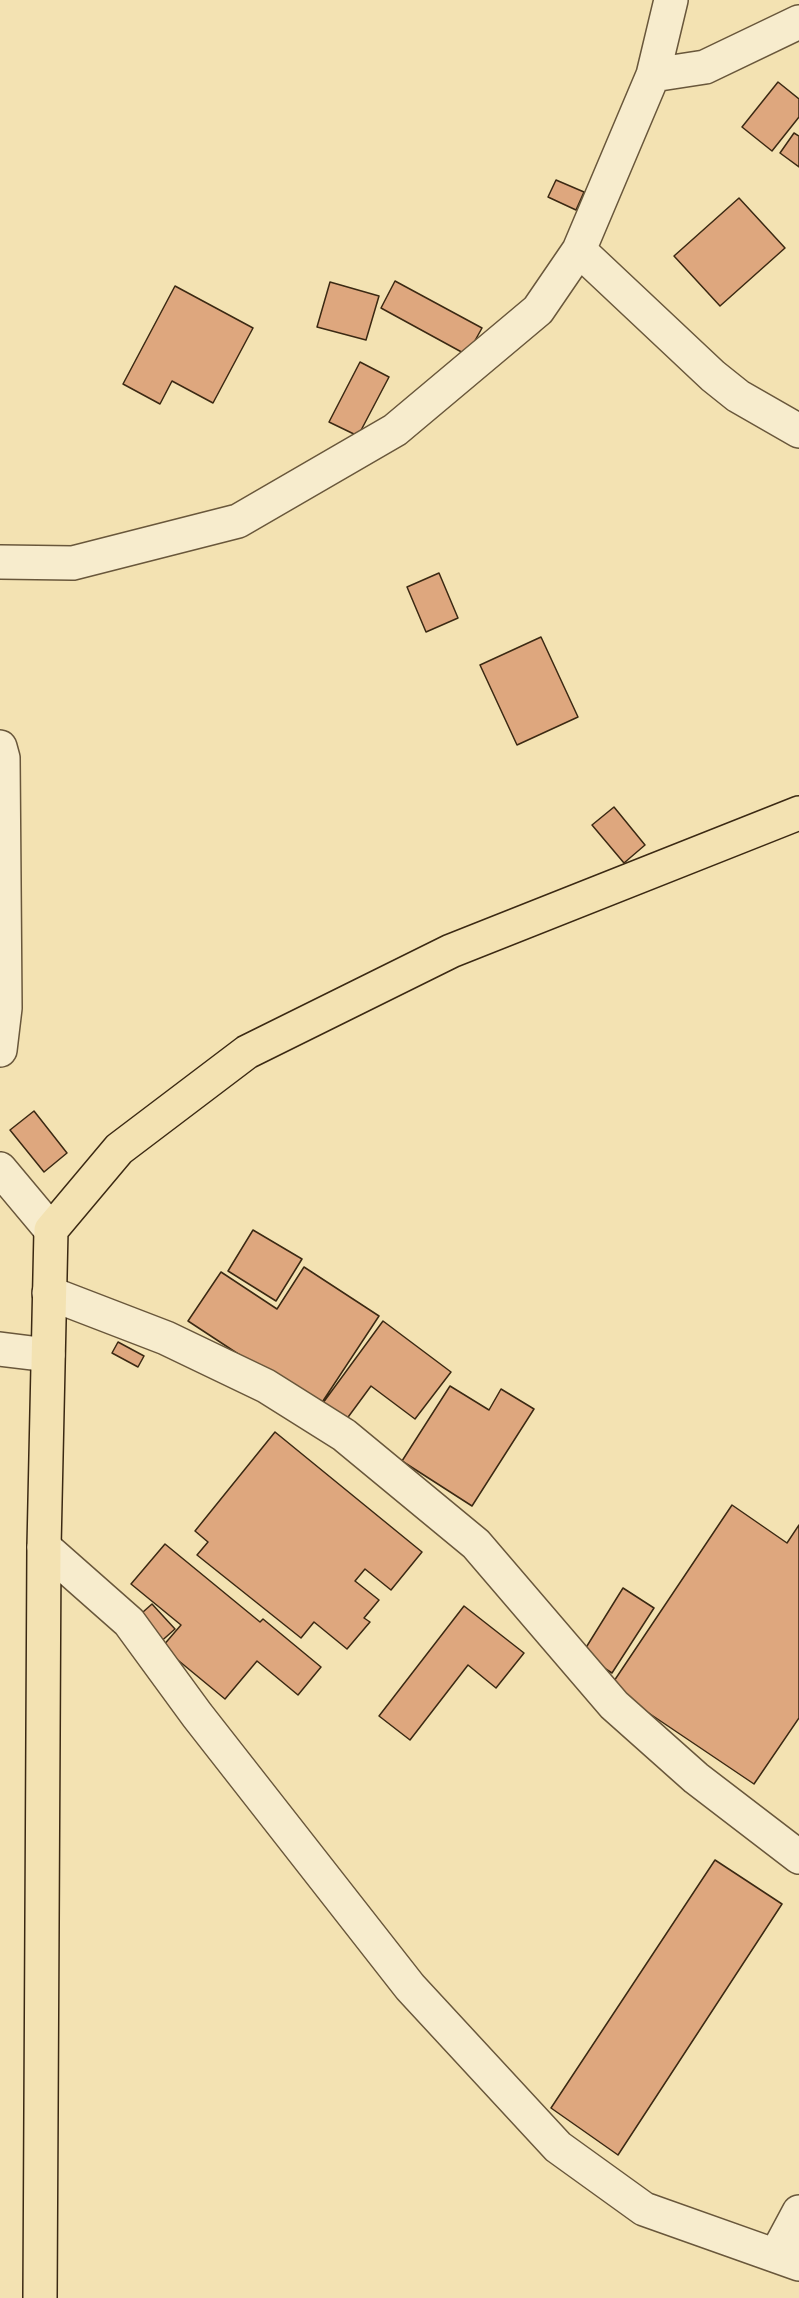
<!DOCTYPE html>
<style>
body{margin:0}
canvas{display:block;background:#f3e2b2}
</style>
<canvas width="799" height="2298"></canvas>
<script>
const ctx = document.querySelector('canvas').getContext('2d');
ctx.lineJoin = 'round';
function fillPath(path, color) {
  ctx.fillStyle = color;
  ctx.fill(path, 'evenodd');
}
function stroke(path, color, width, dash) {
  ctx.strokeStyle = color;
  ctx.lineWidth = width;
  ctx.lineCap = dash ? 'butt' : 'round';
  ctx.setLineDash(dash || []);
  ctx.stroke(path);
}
const building = new Path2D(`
 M778,82L799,99V117L772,151L742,127Z
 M794,133L799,136V167L780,153Z
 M556,180L584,192L576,210L548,197Z
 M739,198L785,248L720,306L674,256Z
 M395,281L482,328L467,355L381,308Z
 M330,282L379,296L366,340L317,327Z
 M175,286L253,328L213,403L172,381L160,404L123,384Z
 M360,362L389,377L358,436L329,422Z
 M439,573L458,618L426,632L407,587Z
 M541,637L578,717L517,745L480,665Z
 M614,807L645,845L624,863L592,825Z
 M34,1111L67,1153L44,1172L10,1130Z
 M253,1230L302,1259L276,1301L228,1271Z
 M304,1267L379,1316L319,1407L188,1321L221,1272L277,1309Z
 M383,1321L451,1372L415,1419L371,1386L343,1424L320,1407Z
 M118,1342L144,1356L138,1367L112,1353Z
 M450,1386L489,1410L501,1389L534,1409L472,1506L402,1461Z
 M275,1432L422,1552L391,1590L365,1569L355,1581L379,1600L364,1618L370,1622L347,1649L314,1622L301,1638L197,1555L208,1542L195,1531Z
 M732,1505L787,1543L799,1525V1718L754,1784L610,1687Z
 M165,1544L260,1622L263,1619L321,1667L298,1695L257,1661L225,1699L162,1647L181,1625L131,1584Z
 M623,1588L654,1608L612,1673L582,1654Z
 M152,1604L175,1629L157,1645L134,1620Z
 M464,1606L524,1653L496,1688L468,1665L410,1740L379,1716Z
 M715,1860L782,1904L618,2155L551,2108Z`);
const minor = new Path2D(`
 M653,75L705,67L799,22
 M579,250L713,376L738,396L799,431
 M0,562L73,563L238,521L395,430L538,310L579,250L653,75L671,0
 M0,747L3,758L5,1008L0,1050
 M0,1169L51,1230
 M49,1293L166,1338L266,1386L344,1435L476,1544L614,1705L696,1778L799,1857
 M0,1349L48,1355
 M44,1547L129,1622L197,1715L410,1987L558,2147L644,2209L799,2264
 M776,2255L799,2212`);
const major = new Path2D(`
 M40,2298L44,1547L51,1230L119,1149L247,1052L451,951L799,813`);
fillPath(building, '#dea77e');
stroke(building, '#3b2913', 1.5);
stroke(minor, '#69573b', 36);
stroke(major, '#3b2913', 36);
stroke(minor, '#f7eccd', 33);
stroke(major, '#f3e2b2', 33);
</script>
